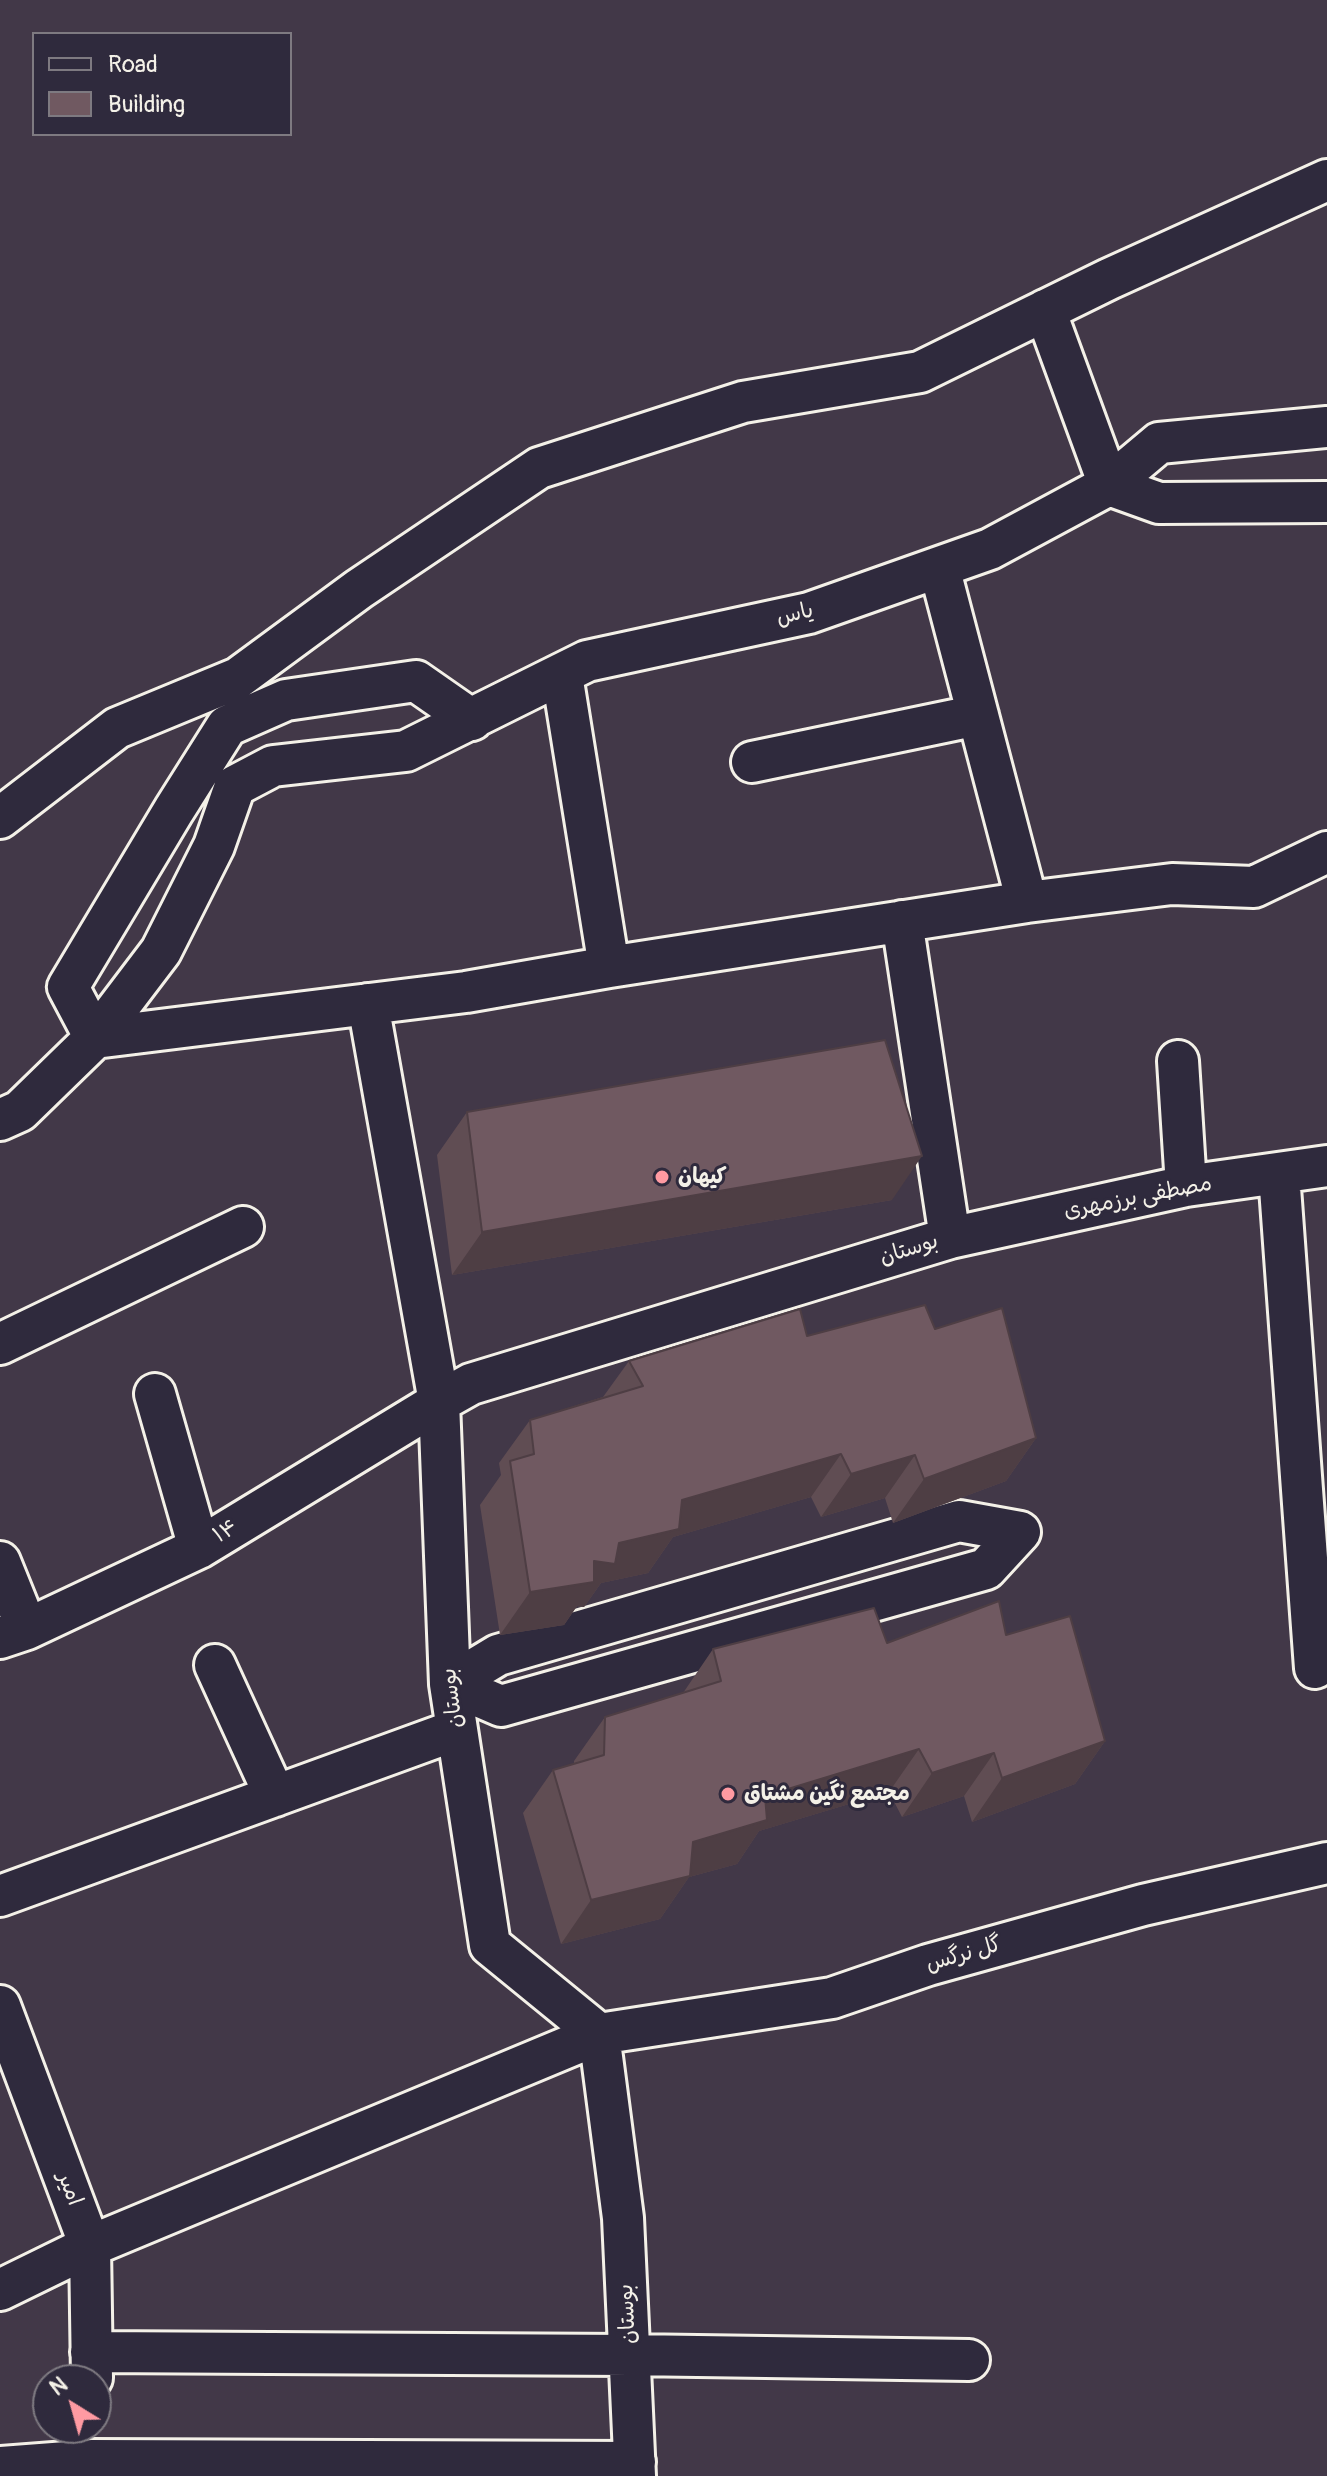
<!DOCTYPE html>
<meta charset="utf-8">
<style>
body{margin:0}
#map{position:relative;width:1327px;height:2476px;overflow:hidden;background:#423848;font-family:Pangolin,sans-serif}
canvas{display:block}
.legend{position:absolute;left:32px;top:32px;width:260px;height:104px;box-sizing:border-box;background:#2f2a3d;border:2px solid #7e7a81;margin:0;padding:10px 14px;list-style:none;font-size:24px;color:#f4f1e8}
.legend li{display:flex;align-items:center;gap:16px;height:40px}
.legend b{width:40px;border:2px solid #7e7a81}
.north{position:absolute;left:32px;top:2364px;width:80px;height:80px;box-sizing:border-box;background:#2f2a3d;border:2px solid #7e7a81;border-radius:50%;rotate:323deg;font-size:22px;font-weight:700;line-height:32px;text-align:center;color:#f4f1e8}
.north::after{content:'';display:block;margin:auto;width:28px;height:36px;background:#ff9aa2;clip-path:polygon(50% 0,100% 100%,50% 72%,0 100%)}
</style>
<div id="map">
<canvas width="1327" height="2476"></canvas>
<ul class="legend">
<li><b style="height:10px;background:#2f2a3d"></b>Road</li>
<li><b style="height:22px;background:#705961"></b>Building</li>
</ul>
<div class="north">N</div>
</div>
<script>
const ctx = document.querySelector('canvas').getContext('2d');
ctx.lineJoin = 'round';
function stroke(path, color, width, dash) {
  ctx.strokeStyle = color;
  ctx.lineWidth = width;
  ctx.lineCap = dash ? 'butt' : 'round';
  ctx.setLineDash(dash || []);
  ctx.stroke(path);
}
function fillPath(path, color) {
  ctx.fillStyle = color;
  ctx.fill(path, 'evenodd');
}
function label(font, color, halo, rows, align = 'center') {
  ctx.font = font + ' Pangolin,"Playpen Sans Arabic",sans-serif';
  ctx.lineWidth = 6;
  ctx.setLineDash([]);
  ctx.textBaseline = 'middle';
  ctx.strokeStyle = halo;
  ctx.fillStyle = color;
  for (const [text, x, y, turn = 0] of rows) {
    ctx.save();
    ctx.translate(x, y);
    ctx.rotate((+turn || 0) * Math.PI / 180);
    ctx.textAlign = isNaN(turn) ? turn : align;
    if (halo) ctx.strokeText(text, 0, 0);
    ctx.fillText(text, 0, 0);
    ctx.restore();
  }
}
const street = new Path2D(`
 M1045,310L1109,485
 M1109,485L1159,503L1327,502
 M939,567L1027,902
 M562,675L609,967
 M752,762L978,715
 M0,818L117,728L238,678L359,589L539,468L743,402L920,372L1109,279L1327,180
 M902,921L950,1238
 M95,1038L466,992L609,967L1027,902L1172,884L1254,887L1327,852
 M95,1038L68,987L174,810L227,726L286,700L416,681L472,720
 M1178,1061L1186,1186
 M0,1120L20,1111L95,1038L161,951L214,846L235,786L273,766L406,751L587,661L809,613L990,549L1109,485L1159,443L1327,427
 M1279,1174L1315,1668
 M0,1344L243,1227
 M155,1394L199,1548
 M959,1521L1020,1532L986,1569L501,1706L450,1684L498,1655Z
 M0,1562L27,1629
 M0,1638L27,1629L199,1548L439,1402L368,1004
 M215,1665L275,1796
 M0,1896L456,1730
 M0,2006L90,2246L92,2378
 M0,2290L90,2246L599,2034L832,1998L928,1965L1143,1905L1327,1863
 M91,2352L630,2355L969,2360
 M0,2467L93,2460L635,2462
 M635,2476L623,2218L599,2034L490,1945L450,1684L439,1402L471,1384L950,1238L1186,1186L1327,1166`);
const wall = new Path2D(`
 M467,1112L892,1200L452,1275L437,1155Z
 M935,1329L1036,1438L1006,1481L893,1523L885,1498L821,1517L811,1497L673,1537L648,1573L601,1583L584,1607L577,1606L564,1625L500,1635L480,1505L501,1475L499,1463L530,1420L603,1397L629,1361L807,1336Z
 M1006,1635L1105,1741L1075,1784L972,1822L964,1796L902,1817L889,1792L759,1831L737,1864L689,1877L660,1919L561,1944L523,1813L553,1770L574,1764V1761L605,1717L683,1693L713,1649L887,1643Z`);
const shadedWall = new Path2D(`
 M922,1156L892,1200L452,1275L482,1232Z
 M1036,1438L1006,1481L893,1523L924,1479Z
 M841,1454L811,1497L673,1537L648,1573L601,1583L584,1607L577,1606L564,1625L500,1635L530,1592L594,1561L619,1543L682,1500Z
 M915,1455L885,1498L821,1517L851,1474Z
 M1105,1741L1075,1784L972,1822L1002,1778Z
 M919,1749L889,1792L759,1831L737,1864L689,1877L660,1919L561,1944L591,1900L693,1842L765,1796Z
 M994,1753L964,1796L902,1817L932,1773Z`);
const building = new Path2D(`
 M885,1040L922,1156L482,1232L467,1112Z
 M925,1305L935,1329L1002,1308L1036,1438L924,1479L915,1455L851,1474L841,1454L682,1500L679,1529L619,1543L615,1564L594,1561V1582L530,1592L510,1461L534,1454L530,1420L643,1386L629,1361L800,1309L807,1336Z
 M999,1601L1006,1635L1070,1616L1105,1741L1002,1778L994,1753L932,1773L919,1749L765,1796L767,1820L693,1842L690,1876L591,1900L553,1770L604,1755L605,1717L721,1681L713,1649L874,1608L887,1643Z`);
const markers = [
 [662,1177,8,"#ff9aa2"],
 [728,1794,8,"#ff9aa2"]
];
const streetNames = [
 ["یاس",795,615,-14],
 ["مصطفی برزمهری",1138,1198,-11],
 ["بوستان",909,1250,-17],
 ["۱۴",226,1532,-31],
 ["بوستان",453,1698,-97],
 ["گل نرگس",964,1955,-16],
 ["امیر",69,2189,69],
 ["بوستان",628,2314,-93]
];
const poiNames = [
 ["کیهان",678,1177],
 ["مجتمع نگین مشتاق",744,1794]
];
stroke(street, '#f4f1e8', 46);
stroke(street, '#2f2a3d', 40);
fillPath(wall, '#604d53');
fillPath(shadedWall, '#4e3e44');
fillPath(building, '#705961');
stroke(building, '#4e3e44', 2);
for (const [x, y, r, color] of markers) {
  const dot = new Path2D();
  dot.arc(x, y, r, 0, 2 * Math.PI);
  ctx.fillStyle = color;
  ctx.fill(dot);
  stroke(dot, '#2f2a3d', 3);
}
label('22px', '#f4f1e8', '#2f2a3d', streetNames);
label('bold 22px', '#f4f1e8', '#2f2a3d', poiNames, 'left');
</script>
